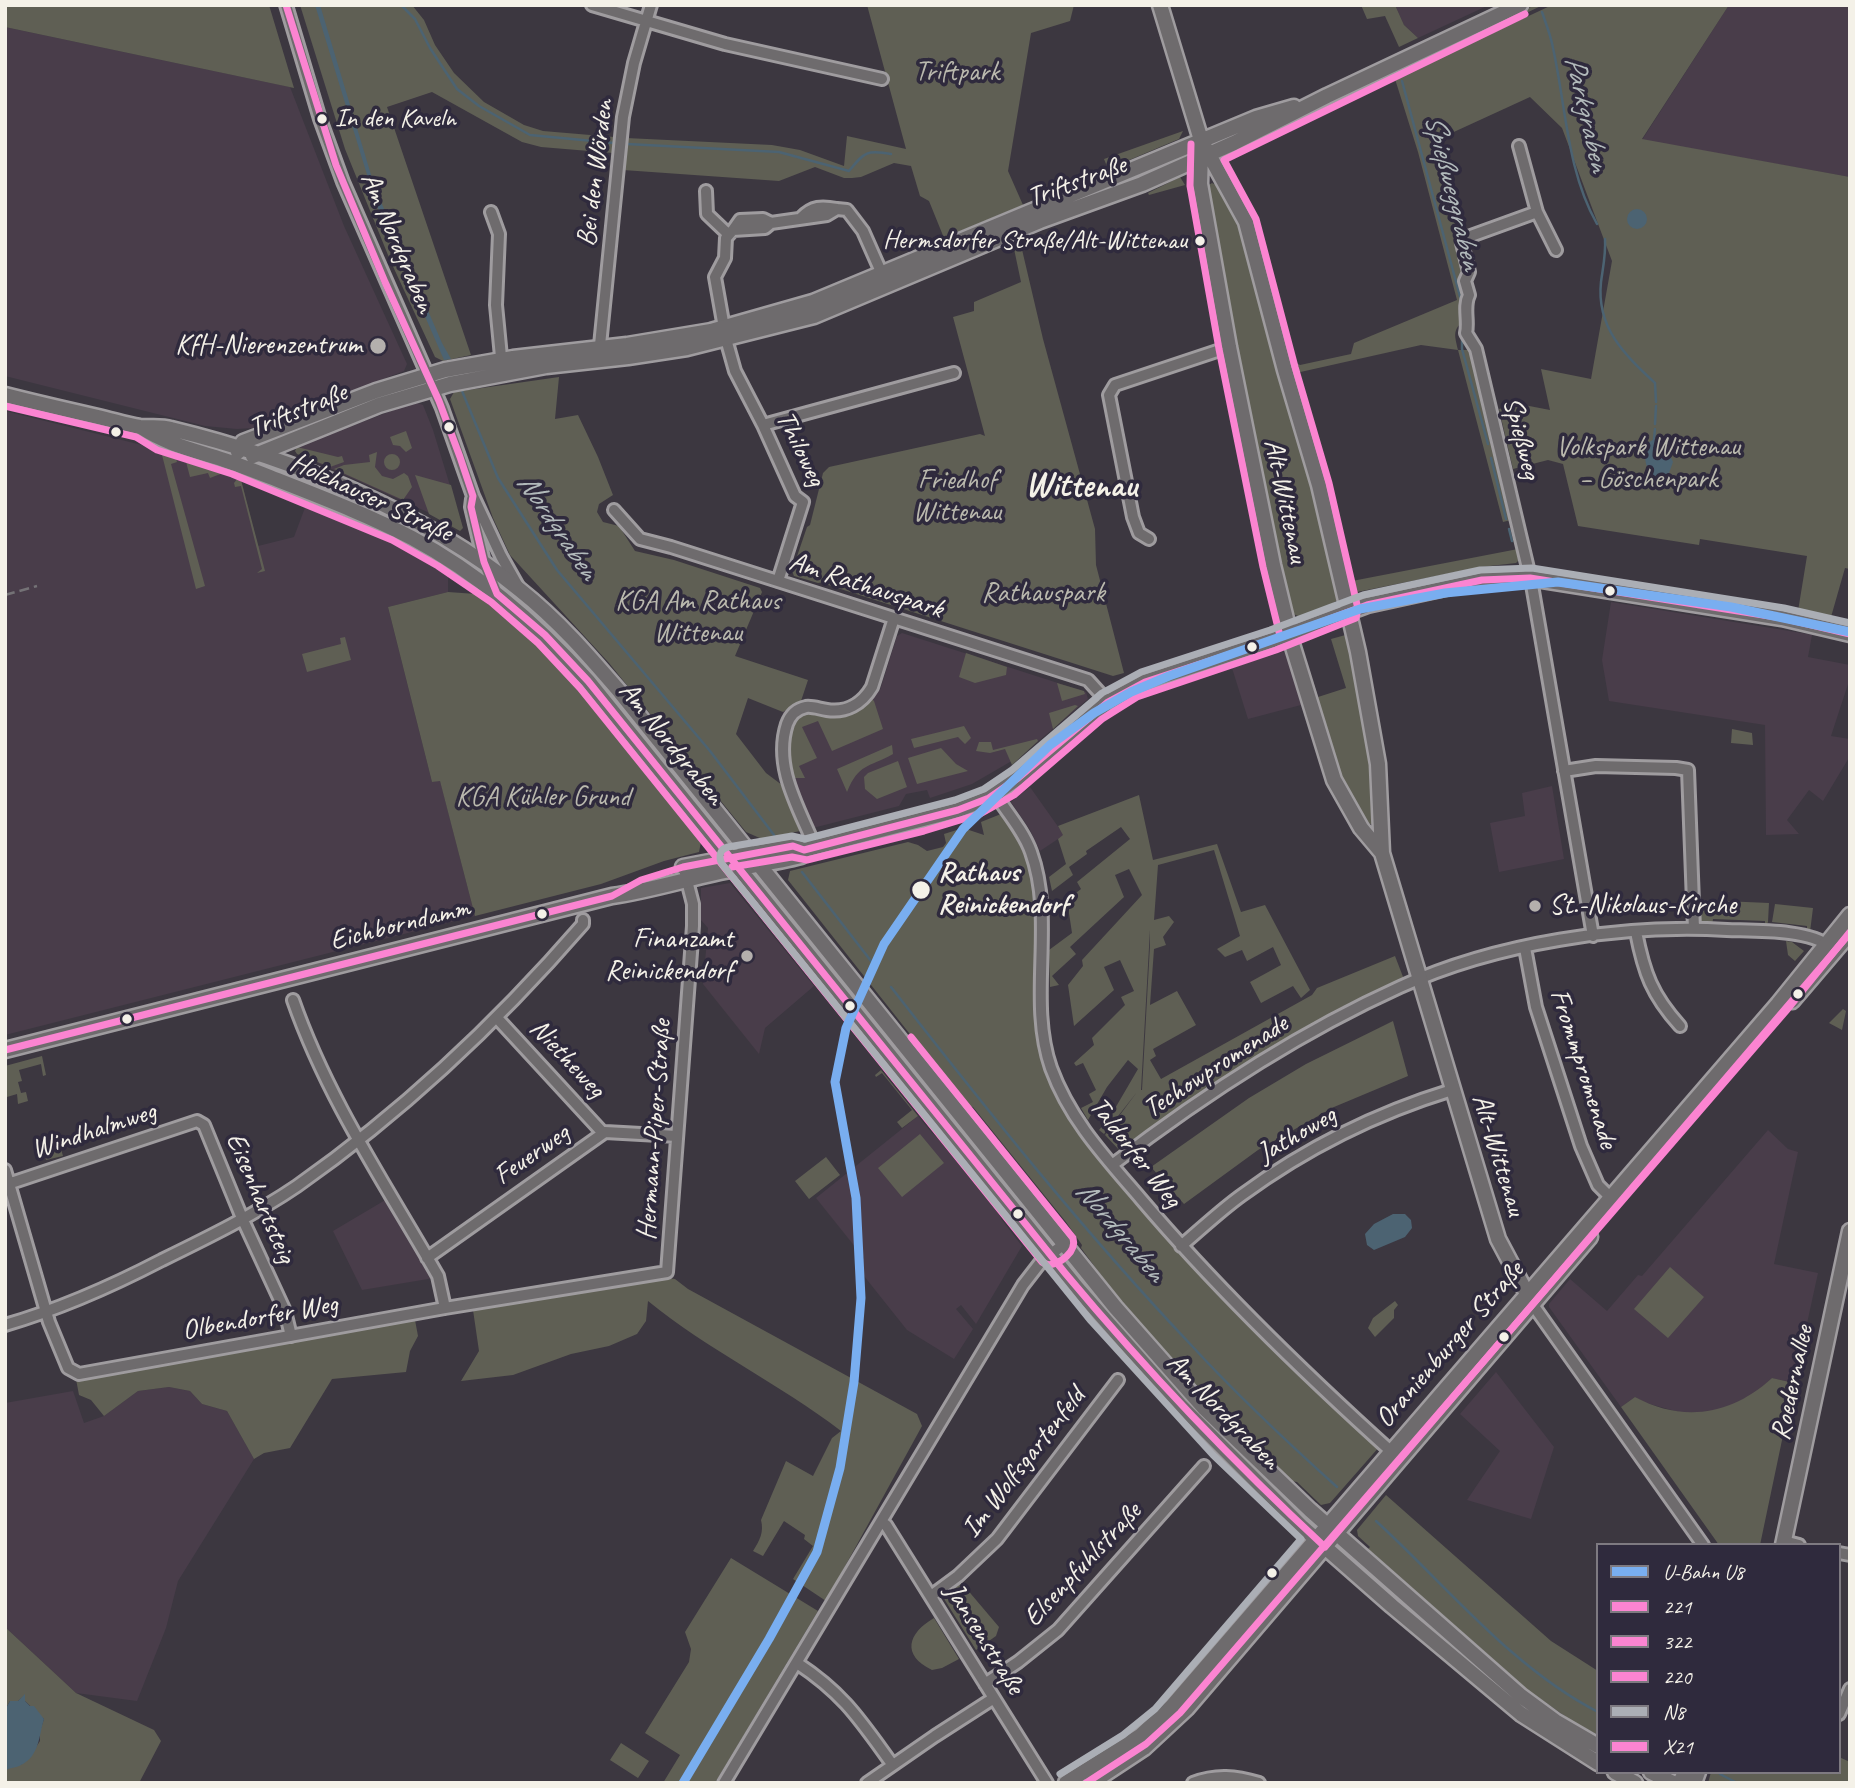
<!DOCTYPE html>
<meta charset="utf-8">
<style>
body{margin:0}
#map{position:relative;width:1855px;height:1788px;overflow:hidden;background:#3c3740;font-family:Caveat,sans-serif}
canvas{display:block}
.frame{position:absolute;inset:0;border:7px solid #f4f1e8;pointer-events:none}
.legend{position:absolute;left:1596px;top:1543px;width:245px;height:231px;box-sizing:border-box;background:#2f2a3d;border:2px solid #7e7a81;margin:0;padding:9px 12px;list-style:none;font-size:21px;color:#f4f1e8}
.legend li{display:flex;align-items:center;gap:14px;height:35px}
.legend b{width:35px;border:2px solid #7e7a81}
</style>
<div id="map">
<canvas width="1855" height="1788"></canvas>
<div class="frame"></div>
<ul class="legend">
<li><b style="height:9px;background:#79aef0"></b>U-Bahn U8</li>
<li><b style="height:9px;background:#fb84d1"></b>221</li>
<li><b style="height:9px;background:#fb84d1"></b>322</li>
<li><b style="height:9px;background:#fb84d1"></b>220</li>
<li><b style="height:9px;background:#abaeb5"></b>N8</li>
<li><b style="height:9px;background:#fb84d1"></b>X21</li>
</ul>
</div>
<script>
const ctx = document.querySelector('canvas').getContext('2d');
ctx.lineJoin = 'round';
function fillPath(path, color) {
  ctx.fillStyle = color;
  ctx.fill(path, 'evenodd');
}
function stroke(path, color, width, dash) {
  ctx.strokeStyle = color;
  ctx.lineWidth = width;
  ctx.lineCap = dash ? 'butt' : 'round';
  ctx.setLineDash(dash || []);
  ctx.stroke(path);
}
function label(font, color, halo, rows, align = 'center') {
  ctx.font = font + ' Caveat,sans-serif';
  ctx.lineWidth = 7;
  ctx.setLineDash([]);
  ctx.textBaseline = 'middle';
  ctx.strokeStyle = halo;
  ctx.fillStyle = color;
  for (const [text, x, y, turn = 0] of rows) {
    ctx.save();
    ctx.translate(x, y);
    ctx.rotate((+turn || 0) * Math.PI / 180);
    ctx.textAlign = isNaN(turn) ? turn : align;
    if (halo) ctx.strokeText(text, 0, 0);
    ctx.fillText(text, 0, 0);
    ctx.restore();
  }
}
const built = new Path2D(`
 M1395,5H1489L1418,38L1404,25Z
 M1729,5H1850V177L1642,140Z
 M5,27L290,87L344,226L407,364L404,371L275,421L253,428L237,429L205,426L5,376Z
 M415,402L423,405L433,430L463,528L296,453L299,446Z
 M5,411L162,450L241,480L258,546L294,537L306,505L385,539L448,575V592L388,607L432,782L440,780L475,916L5,1035Z
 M1611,602L1808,634L1812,635L1808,657L1850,665V678L1831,736L1850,739V756L1823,801L1809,790L1787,820L1799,834L1766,835L1765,725L1609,701L1602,660Z
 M902,633L1086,692L1088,699L1022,755L972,784L930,798L927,790L906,794L899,806L805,830L782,785L779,749L783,712L801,701L802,710L836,714L870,697L880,690L897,636Z
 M1282,652L1287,653L1301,705L1248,719L1232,668Z
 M1552,786L1564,859L1499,872L1490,823L1525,816L1522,793Z
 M1030,787L1064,835L1040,851L1030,830L1011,802Z
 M730,883L814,986L765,1028L759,1054L703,984L708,928L701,920V888Z
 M918,1116L932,1133L944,1144L994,1205L1002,1220L1022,1246L976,1324L961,1305L956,1309L973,1329L954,1359L907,1330L856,1266L864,1258L816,1198Z
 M1768,1130L1788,1149L1798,1152L1774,1264L1818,1273L1794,1383L1772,1378L1757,1392L1736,1404L1711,1412L1682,1413L1646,1403L1635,1397L1621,1407L1549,1307V1304L1570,1279L1607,1311L1638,1275L1642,1276Z
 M387,1199L434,1278L362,1290L333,1231Z
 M1496,1372L1554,1447L1531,1519L1467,1500L1500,1451L1460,1414Z
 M169,1387L190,1391L202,1404L227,1411L254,1459L178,1581L166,1628L137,1701L76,1693L5,1627V1403L73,1391L84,1423L104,1416L138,1391Z`);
const green = new Path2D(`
 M5,5H269L294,88L5,27Z
 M300,5H412L424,20L435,45L454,73L484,102L524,125L543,131L614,137L613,153L541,147L522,142L432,92L387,107L471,355L443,361L435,357L390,260L345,149Z
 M867,5H1074L1070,21L1031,33L1008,171L1023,205L944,238L929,201L920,196L911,166L894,163L861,177L852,178H844L815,167L779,181L623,170L626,138L772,145L800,150L844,166L847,136L906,149Z
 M1361,5H1395L1404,25L1418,38L1399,47L1385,16L1367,19Z
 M1535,5H1543L1417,65L1416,62Z
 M1552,5H1729L1642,139L1850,177V569L1845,568L1831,617L1814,612L1798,611L1807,556L1700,539L1699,545L1578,526L1563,464L1548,460L1513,469L1499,409L1519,404L1550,410L1541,369L1591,379L1612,261L1562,128L1530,97L1432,142L1457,224L1460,234L1456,237L1465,271L1463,321C1452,331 1455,336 1458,350H1470L1511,520L1503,522L1458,350L1421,345L1296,373L1292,360L1300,365L1351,354L1354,343L1457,300L1418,152L1395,79Z
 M1183,131L1179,139L1108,169L1104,159Z
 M1182,152V159L1142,178L1111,188L1109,184Z
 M1180,177L1185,185L1149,195L1148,193Z
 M1212,183L1219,186L1241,222L1317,497L1340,598L1332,604L1300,617L1289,612L1260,486L1207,186Z
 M1020,241L1043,339L1095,529L1096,565L1124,673L1113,676L825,584V582L818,583L794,576L792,571L807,527L810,525L823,473L829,467L980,434L985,436L953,317L974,311V302L1021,282L1013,244Z
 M559,377L555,419L578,415L598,457L613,495L599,504L597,512L603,522L619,526L635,551L674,560L760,588L762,592L735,656L808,680L801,701L783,712L748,698L736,734L766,773L782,785L805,830L762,839L746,832L609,663L510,555L493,518L450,399L454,392Z
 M406,431L412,448L406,452L400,446L393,445L390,437Z
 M297,447L338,457L342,456L344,462L330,467L297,454L295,451Z
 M161,451L175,455L177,462L171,464L205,586L196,589Z
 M377,452L375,467L382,476L393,479L404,473L408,476L412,487L403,500L334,469L344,465L370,462L369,455Z
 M384 462a8 8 0 1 1 16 0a8 8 0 1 1-16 0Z
 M185,458L223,472V473L210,478L208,473L190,477Z
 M415,475L451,485L463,528L460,531L429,514Z
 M238,478L241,480L265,571L257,573L262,569L241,486L235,487L234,483Z
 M356,497L468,556L472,570L352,505Z
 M1518,549L1519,560L1516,563L1481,567L1357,592L1354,590L1352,581Z
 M499,581L570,642L733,839L726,840L697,804L506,593Z
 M448,592L476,594L536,645L582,694L701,842L699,852L664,861L601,884L475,916L440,781L432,782L388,607Z
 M1349,634L1371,753L1376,821L1374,824H1365L1339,779L1298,648L1302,647L1318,697L1346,688L1331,639Z
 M345,637L351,660L307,672L302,654L341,644L340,638Z
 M966,653L1007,667L1006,675L975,683L959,677Z
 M1057,683L1084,691L1085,694L1062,701Z
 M870,697L874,701L883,729L832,751L818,721L802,727L817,758L799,766L805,778H794C784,751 781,731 802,711L836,714Z
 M1075,705L1078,706L1053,729L1049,713Z
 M964,726L971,738L965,744L958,737L914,748L911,739Z
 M1732,729L1752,733L1753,745L1731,743Z
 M1037,739L1038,741L1012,765L1005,749L990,753L976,751L979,742H991L993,750Z
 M892,745L893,754C868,768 859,763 847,792L837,769Z
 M941,748L956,764L968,771L917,784L908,758Z
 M898,761L907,787L877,799L865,789L864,777L868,773Z
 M1139,795L1153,860L1217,844L1241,912L1265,905L1310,990L1301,998L1293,986L1261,1003L1250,982L1281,965L1273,947L1247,961L1242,950L1225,957L1217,949L1240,936L1214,850L1158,865L1154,920L1169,916L1174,922L1163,937L1166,945L1154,949L1150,1005L1177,991L1196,1025L1153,1049L1156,1056L1150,1060L1161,1079L1312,995L1317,988L1395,956L1405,982C1360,1003 1314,1024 1271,1049C1219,1080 1170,1116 1122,1153L1105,1135L1137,1092L1104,1134L1099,1130L1110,1117L1138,1069L1128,1060L1107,1087L1088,1120L1081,1108L1093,1102L1089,1094L1096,1090L1083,1063L1076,1066L1074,1063L1094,1045L1092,1038L1125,1005L1121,997L1134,991L1120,960L1104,967L1114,990L1074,1026L1068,985L1083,966L1082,960L1142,895L1129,869L1115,875L1124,897L1070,947L1076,954L1052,976L1059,985L1050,987L1049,950L1072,933L1067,900L1081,889L1077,882L1130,839L1121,827L1086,851L1087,854L1069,867L1073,875L1052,891L1049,877L1066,864L1058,839L1063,835L1058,826ZM1150,930V945L1142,1090H1141Z
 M1001,814L1022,845L1033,871L1036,893L1037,995L1055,1090L1077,1128L1187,1256L1185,1259L1240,1317L1324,1399L1327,1397V1401L1337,1410L1339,1409L1344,1413L1342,1415L1380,1446L1330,1503L1321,1505L1297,1482L1291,1481L1217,1410L1120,1301L1081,1248L1082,1245L1066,1222L973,1107L966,1105L788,880L790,871L908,842L918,845L927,851L943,847L946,843L944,834L963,828L984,835L981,822Z
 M775,897L823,951L873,1013L866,1019L771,899Z
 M1700,900L1769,903L1768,922L1765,928V921L1713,919L1712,926L1698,924Z
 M1775,904L1813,908L1810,932H1807V926L1772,922Z
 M1786,941L1792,942L1804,951L1795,961L1788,955Z
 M1843,1009L1846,1011L1842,1030L1829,1023Z
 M1393,1021L1408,1076L1334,1107L1258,1150L1184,1204L1151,1167L1249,1098L1306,1064Z
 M887,1034L960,1121L953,1127L883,1037Z
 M42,1056L46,1075L43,1076L41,1064L19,1070L22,1081L18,1082L21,1093L26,1092L28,1101L18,1104L17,1094L7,1097L5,1109V1066Z
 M881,1070L918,1116L902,1128L897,1122L912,1110L882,1073L876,1077L875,1075Z
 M975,1114L1059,1218L1054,1221L972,1117Z
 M963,1125L1046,1228L1039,1234L956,1131Z
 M920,1134L944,1163L902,1197L878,1168Z
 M49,1140L51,1144L59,1142L63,1156L46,1160L41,1142Z
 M826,1157L840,1175L809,1199L795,1181Z
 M1069,1257L1267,1477L1264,1480L1206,1426L1062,1263Z
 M1670,1267L1704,1297L1668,1338L1634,1309Z
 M661,1277L675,1279L688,1289L917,1414L922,1426L826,1601L793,1579L813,1546L804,1539L805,1535L784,1521L763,1556L753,1551C760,1540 764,1532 761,1520L786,1461L813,1476L832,1438L841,1431C780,1384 708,1350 648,1301L646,1321L637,1334L609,1346L571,1354L513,1375L461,1381L479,1351L473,1310Z
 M1395,1301L1398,1305L1394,1310V1318L1375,1337L1368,1328L1373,1318Z
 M415,1320L418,1336L410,1351L406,1372L332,1379L290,1448L264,1453L254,1459L227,1411L202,1404L190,1391L169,1387L138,1391L104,1416L91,1400L79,1395L76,1379Z
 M1772,1378L1794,1383L1760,1545H1719L1621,1407L1635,1397C1683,1423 1732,1415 1772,1378Z
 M1386,1495L1551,1641L1598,1671V1735L1572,1721L1529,1691L1368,1549L1370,1547L1358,1536L1357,1530Z
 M1347,1552L1387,1588L1414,1607L1482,1669L1479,1672L1342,1558Z
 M731,1558L818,1611L715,1783H663L680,1755L645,1733L689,1662L691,1649L685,1632Z
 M960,1581L999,1627L996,1636L976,1650L941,1594Z
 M934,1618L959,1659L942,1668L932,1670C901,1655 908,1633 934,1618Z
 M5,1627L76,1693L154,1730L161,1741L139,1783H5L6,1769L22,1764L31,1755L40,1741V1731L44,1719L25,1701V1695L18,1701H10L5,1710Z
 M621,1743L649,1761L638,1778L610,1760Z
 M1839,1757L1850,1762V1783H1708L1711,1772H1839Z`);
const water = new Path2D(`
 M315,5H320L375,188L442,343L451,359L444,360L376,204Z
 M1627 219a10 10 0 1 1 20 0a10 10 0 1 1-20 0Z
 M1654,439L1667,448L1673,462L1669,473L1658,480C1644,469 1645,461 1645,445Z
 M1393,1214H1405L1411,1220L1412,1228L1405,1237L1374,1250L1367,1245L1365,1234L1374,1224Z
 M25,1694V1701L30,1706H34L44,1719C39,1734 40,1756 21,1765C16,1768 10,1767 5,1771V1710L10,1701H18Z`);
const stream = new Path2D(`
 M401,5L415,19L430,48L457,89L479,106L530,135L614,143
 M1542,12C1546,24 1551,36 1553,48C1566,107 1567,171 1597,224
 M1402,81L1462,304
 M627,144L779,152L849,171C864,153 866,149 891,154
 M1605,239C1606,254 1603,267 1601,282C1596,328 1625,355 1655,383L1656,402
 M1462,335V349L1488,444
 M462,391L498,478L557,570L710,751L774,835
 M1655,424L1656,406
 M1654,439L1655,429
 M1491,458L1506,519
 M1509,529L1512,541
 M802,872L871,961
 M891,987C987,1110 1084,1232 1192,1346C1238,1396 1287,1442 1337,1487
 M1376,1521C1446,1585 1512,1668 1598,1712
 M1720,1774L1737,1783`);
const minor = new Path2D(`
 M286,5L320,119L343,182L442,408L473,496L501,556L519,588
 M592,5L725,44L882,79
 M1519,146L1537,212L1556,250
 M706,191L707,214L728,234
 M491,212L499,234L496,305L502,367
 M1537,212L1468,237L1462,243L1469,272L1465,281L1469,295C1463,307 1469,321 1466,333L1476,349L1532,585L1593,936
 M801,218C812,206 822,206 837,209
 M733,230L740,220L763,219L771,223
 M599,355L623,117L634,63L651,5
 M763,425L954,373
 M472,499L471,507L484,562L497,594
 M614,510L640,539L671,547L1088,680L1108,702
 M1149,539L1139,533L1133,517L1109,395L1115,385L1229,347
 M778,581L803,502L795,496L763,425L735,371L726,339L715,277L725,258L726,238L733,230L765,228L771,223L827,215L837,209L847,210L863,231L882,274
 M1564,771L1596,766L1676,768L1688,770L1694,929
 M995,794C1007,812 1024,832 1031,852C1056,921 1027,999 1051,1068C1070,1120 1106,1158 1141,1199C1219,1291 1305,1374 1395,1455
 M815,847C799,808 773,767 787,724C790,716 796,709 806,707C812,706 820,709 827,710C846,713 862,704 872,687L894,618
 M1636,932C1644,973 1652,995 1680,1026
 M1525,948L1536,1007L1581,1146L1598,1185L1611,1198
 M293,1000C328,1100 386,1185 438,1276L445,1308
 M497,1018L603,1133
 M1112,1165C1202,1096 1296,1034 1400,987C1496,943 1621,924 1727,930C1753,931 1810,929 1830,947
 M5,1170L49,1322L68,1368L79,1374L445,1308L667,1272L693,926V904L685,873
 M5,1185L197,1121L204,1125L242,1218L285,1311L291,1336
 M1181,1246C1201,1229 1221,1210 1242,1195C1306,1148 1377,1113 1452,1090
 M427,1258L605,1132L677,1136
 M1533,1305L1703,1545
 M5,1325C60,1309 112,1286 162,1260C207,1238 256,1214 297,1186C404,1111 498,1022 583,924V920
 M881,1522L886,1525L1047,1783
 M1784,1541L1799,1545
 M1839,1553L1850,1555
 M931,1596L958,1576L997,1539L1118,1380
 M797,1663C844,1694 860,1720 892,1764
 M985,1684L1018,1662L1058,1630L1204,1466
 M1839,1714L1850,1689
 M724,1783L1023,1285L1040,1263L1064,1244
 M867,1783L935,1736L994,1698
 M1193,1783C1216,1774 1236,1776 1259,1783`);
const major = new Path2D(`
 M1160,5L1201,140L1246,222L1285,370L1319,485L1358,652L1378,764L1382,853L1498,1239L1533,1305
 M1201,152L1200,184L1229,347L1273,565L1292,644L1334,780L1361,828L1382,853
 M5,395C36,403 67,410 98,417C112,420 126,425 140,427C150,428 161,426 171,429C292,458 424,512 520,590C558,620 589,656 620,692L1115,1307L1205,1409L1310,1510L1521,1696L1555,1721L1598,1746
 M142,428C165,443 189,449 215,457C234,463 252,470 270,477C318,496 366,514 412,538C479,574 537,624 588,681L1077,1288L1180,1405L1301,1526L1392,1606L1521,1714L1598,1763
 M238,452L243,442L376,391L445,370L513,358L627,345L711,331L813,302L1256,118L1294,107
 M253,456L379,405L450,384L546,366L628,357L687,348L814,316L1040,221L1142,184L1234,143L1327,96L1520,5
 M683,867L793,846L804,850L958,810L989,798L1018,778L1108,702L1145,682L1273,640L1367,605L1482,580L1530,578L1782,618L1850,634
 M1792,1001L1850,933
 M5,1050L612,896C648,891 683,880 720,872C747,866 774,863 801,856L804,850
 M1783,1545L1850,1231
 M1615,1772L1635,1783
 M1651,1772L1673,1783
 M1066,1783L1140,1736L1172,1706L1778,1004L1850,915
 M1091,1783L1144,1748L1187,1708L1590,1237
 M1680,1783L1685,1772
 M1694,1783L1698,1772`);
const rail = new Path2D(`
 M5,595L37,586`);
const bus1 = new Path2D(`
 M5,1050L612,896L641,880L683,867L793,846L804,850L958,810L989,798L1018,778L1108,702L1145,682L1273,640L1367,605L1482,580L1530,578L1782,618L1850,634`);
const bus2 = new Path2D(`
 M1191,144L1190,186L1219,349L1263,567L1280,636
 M5,406L136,437L157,450L232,474L392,540L438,566L491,602L538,643L580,688L1042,1262L1048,1265C1060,1264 1077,1252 1073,1238L911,1037
 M732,867L792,857L807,860L924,831L980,814L1014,795L1102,719L1137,697L1276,650L1356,618L1358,609L1329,483L1295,367L1256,219L1224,160L1525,14`);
const bus3 = new Path2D(`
 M286,5L336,165L385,282L439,401L460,457L473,496L471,507L484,562L497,594L545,635L588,681L1065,1273C1146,1370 1232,1461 1325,1547L1850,933`);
const bus4 = new Path2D(`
 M1060,1774L1123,1735L1155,1709L1301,1539L1213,1455L1091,1321L722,864C718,856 720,849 728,847L792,836L805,839L955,800L984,789L1012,770L1102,693L1141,672L1270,630L1363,595L1480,570L1532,568L1784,608L1850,623`);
const bus5 = new Path2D(`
 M1086,1783L1146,1744L1180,1713L1786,1011L1850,932`);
const metro1 = new Path2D(`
 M683,1783L769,1639L817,1552L840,1468L854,1382L861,1298L856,1198L835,1082L846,1028L884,944L963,829L1050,745L1094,713L1131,692L1169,676L1360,609L1445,593L1558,582L1731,607L1850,632`);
const markers = [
 [322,119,6,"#f4f1e8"],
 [1200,241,6,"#f4f1e8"],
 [378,346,9,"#b4b0ad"],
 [449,427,6,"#f4f1e8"],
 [116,432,6,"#f4f1e8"],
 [1610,591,6,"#f4f1e8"],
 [1252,647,6,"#f4f1e8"],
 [921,890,10,"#f4f1e8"],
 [1535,906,7,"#b4b0ad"],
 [542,914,6,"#f4f1e8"],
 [747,956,7,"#b4b0ad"],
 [1798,994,6,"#f4f1e8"],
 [850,1006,6,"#f4f1e8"],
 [127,1019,6,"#f4f1e8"],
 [1018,1214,6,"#f4f1e8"],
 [1504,1337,6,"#f4f1e8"],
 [1272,1573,6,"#f4f1e8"]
];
const busNames = [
 ["In den Kaveln",335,119],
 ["Hermsdorfer Straße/Alt-Wittenau",1187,241,"right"]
];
const parkNames = [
 ["Triftpark",957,73],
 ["Volkspark Wittenau",1648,448],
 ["– Göschenpark",1648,480],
 ["Friedhof",957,481],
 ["Wittenau",957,513],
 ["Rathauspark",1043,594],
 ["KGA Am Rathaus",698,602],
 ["Wittenau",698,634],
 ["KGA Kühler Grund",543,798]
];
const streetNames = [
 ["Bei den Wörden",596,173,-83],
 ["Triftstraße",1077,182,-20],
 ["Am Nordgraben",397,243,67],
 ["Triftstraße",298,411,-22],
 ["Spießweg",1521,438,76],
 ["Thiloweg",800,449,64],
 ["Holzhauser Straße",371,498,25],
 ["Alt-Wittenau",1285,501,78],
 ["Am Rathauspark",866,586,18],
 ["Am Nordgraben",671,744,51],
 ["Eichborndamm",400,925,-14],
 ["Nietheweg",567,1059,47],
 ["Techowpromenade",1216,1067,-33],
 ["Frommpromenade",1583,1069,72],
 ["Hermann-Piper-Straße",655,1130,-86],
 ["Windhalmweg",94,1131,-18],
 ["Jathoweg",1297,1135,-30],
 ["Taldorfer Weg",1135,1153,52],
 ["Feuerweg",532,1155,-35],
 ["Alt-Wittenau",1498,1155,73],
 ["Eisenhartsteig",260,1198,67],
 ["Olbendorfer Weg",260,1318,-10],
 ["Oranienburger Straße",1450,1345,-49],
 ["Roedernallee",1793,1383,-78],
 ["Am Nordgraben",1223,1412,46],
 ["Im Wolfsgartenfeld",1024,1463,-52],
 ["Elsenpfuhlstraße",1083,1565,-47],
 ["Jansenstraße",984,1639,58]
];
const poiNames = [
 ["KfH-Nierenzentrum",362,346],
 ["St.-Nikolaus-Kirche",1549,906,"left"],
 ["Finanzamt",733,940],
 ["Reinickendorf",733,972]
];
const stopNames = [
 ["Rathaus",938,874],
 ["Reinickendorf",938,906]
];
const waterNames = [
 ["Parkgraben",1586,114,77],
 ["Spießweggraben",1452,192,76],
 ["Nordgraben",557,527,56],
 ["Nordgraben",1120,1232,50]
];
const districtNames = [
 ["Wittenau",1081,487]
];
fillPath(built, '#493d4a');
fillPath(green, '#5f5f54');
fillPath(water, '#4c6372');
stroke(stream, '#4c6372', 2.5);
stroke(minor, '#9f9c9f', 16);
stroke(major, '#9f9c9f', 19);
stroke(minor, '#6e6b6d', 10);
stroke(major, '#6e6b6d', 14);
stroke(rail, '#747276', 2.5, [10, 5]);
stroke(bus1, '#fb84d1', 7);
stroke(bus2, '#fb84d1', 7);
stroke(bus3, '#fb84d1', 7);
stroke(bus4, '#abaeb5', 7);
stroke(bus5, '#fb84d1', 7);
stroke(metro1, '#79aef0', 9);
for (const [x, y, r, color] of markers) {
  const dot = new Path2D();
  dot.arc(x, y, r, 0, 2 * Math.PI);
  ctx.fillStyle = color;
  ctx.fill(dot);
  stroke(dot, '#2f2a3d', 2.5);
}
label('26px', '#f4f1e8', '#2f2a3d', busNames, 'left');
label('28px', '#bab9ae', '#2f2a3d', parkNames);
label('28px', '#f4f1e8', '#2f2a3d', streetNames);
label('28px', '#f4f1e8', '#2f2a3d', poiNames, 'right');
label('bold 28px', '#f4f1e8', '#2f2a3d', stopNames, 'left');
label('italic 30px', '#b2babb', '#2f2a3d', waterNames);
label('bold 35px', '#f4f1e8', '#2f2a3d', districtNames);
</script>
